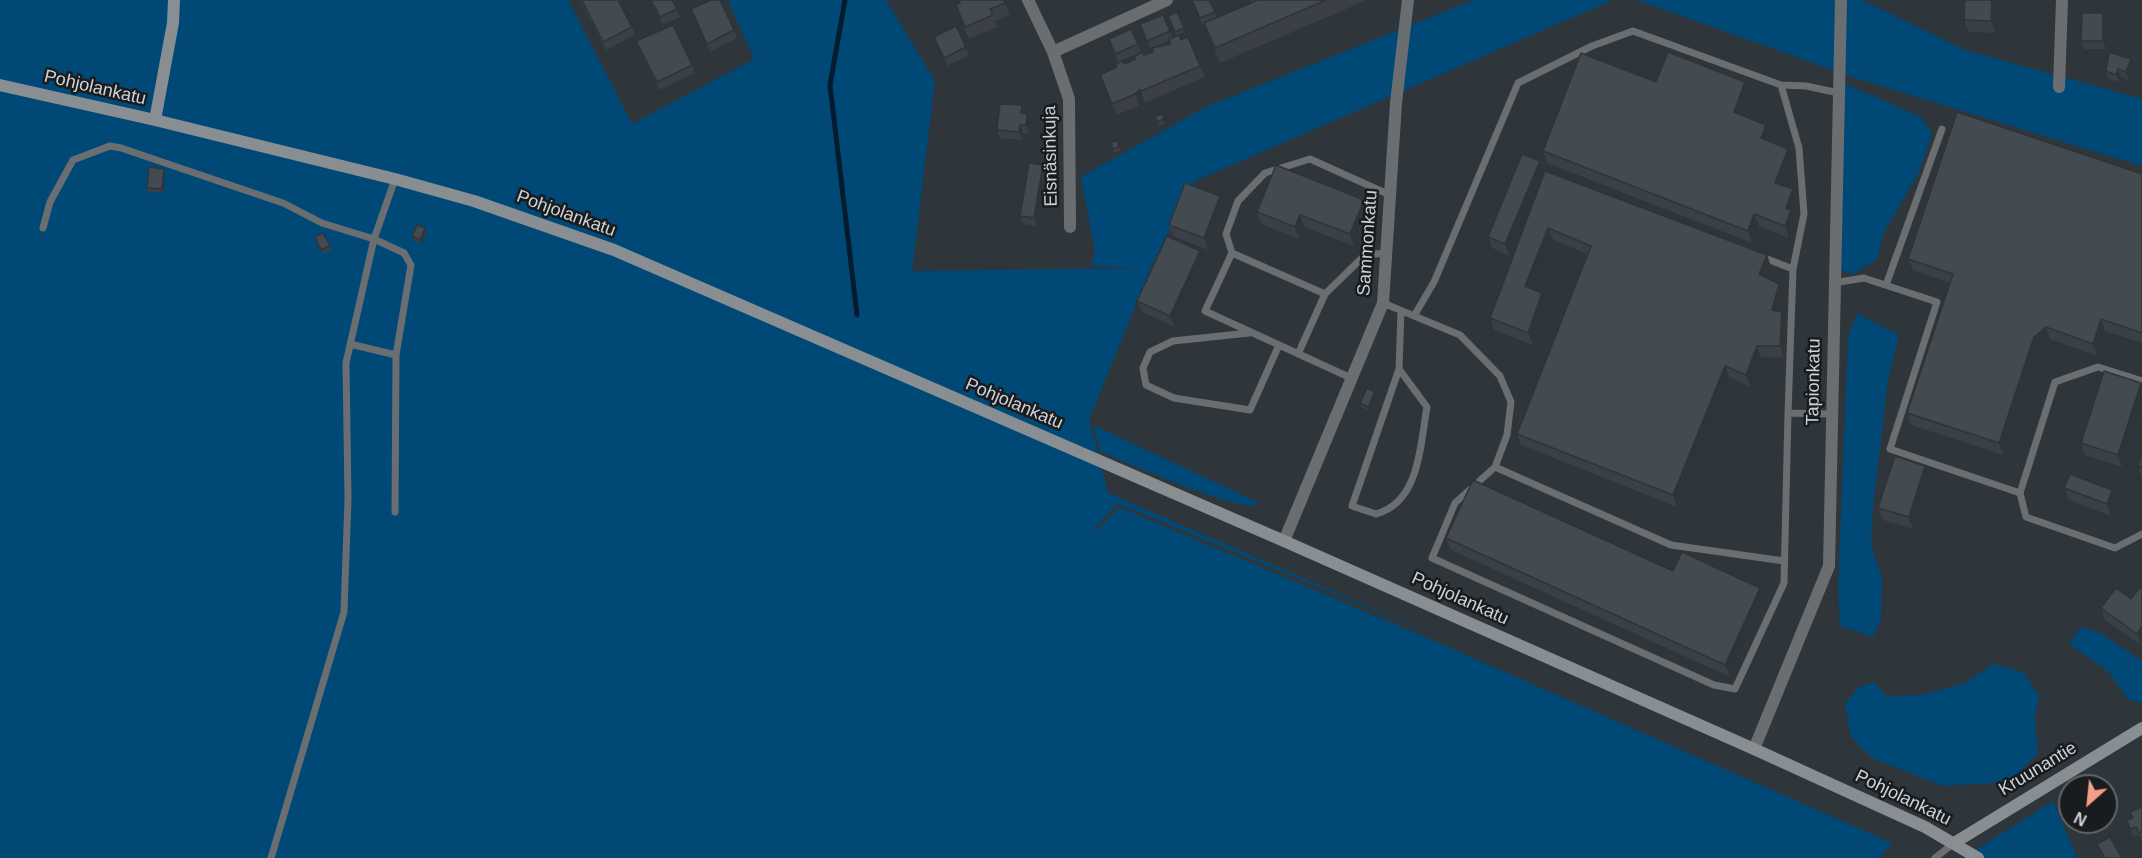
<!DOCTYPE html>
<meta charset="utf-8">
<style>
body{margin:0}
#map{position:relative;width:2142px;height:858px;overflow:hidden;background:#2e353b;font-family:Helvetica,sans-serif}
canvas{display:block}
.north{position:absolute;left:2058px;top:774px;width:60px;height:60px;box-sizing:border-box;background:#191c1f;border:2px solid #616568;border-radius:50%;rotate:207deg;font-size:16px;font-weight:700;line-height:24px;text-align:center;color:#ced2d6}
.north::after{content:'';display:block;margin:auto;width:21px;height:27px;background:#f49e88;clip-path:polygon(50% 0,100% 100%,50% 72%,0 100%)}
</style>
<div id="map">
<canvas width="2142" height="858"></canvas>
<div class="north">N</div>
</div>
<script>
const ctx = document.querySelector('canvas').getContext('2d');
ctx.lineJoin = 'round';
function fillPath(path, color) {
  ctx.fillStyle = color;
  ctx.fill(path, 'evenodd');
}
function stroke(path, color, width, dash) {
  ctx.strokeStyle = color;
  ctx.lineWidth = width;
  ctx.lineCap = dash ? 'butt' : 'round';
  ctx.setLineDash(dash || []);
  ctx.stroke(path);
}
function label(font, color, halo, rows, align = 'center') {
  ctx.font = font + ' Helvetica,sans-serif';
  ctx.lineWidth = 5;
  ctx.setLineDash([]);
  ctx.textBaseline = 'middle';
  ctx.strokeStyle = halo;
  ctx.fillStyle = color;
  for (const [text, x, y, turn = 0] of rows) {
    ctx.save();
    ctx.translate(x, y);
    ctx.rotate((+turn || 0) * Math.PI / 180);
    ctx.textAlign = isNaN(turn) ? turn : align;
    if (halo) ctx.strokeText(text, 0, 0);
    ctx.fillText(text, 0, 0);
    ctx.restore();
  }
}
const green = new Path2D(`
 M0,0H568L632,124L754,59L728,0H886L935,81L912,271L1149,268L1091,266L1095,252L1081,177L1208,106L1474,0H1613L1195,181L1151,267L1089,420L1108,493L1448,641L1117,503L1094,529L1097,530L1119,507L1446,646L1892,843L1879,858H0Z
 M1637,0H1862L1965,50L2142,99V166L1852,77Z
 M1843,83L1921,117L1932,133L1919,173L1885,230L1876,260L1853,274L1838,269Z
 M1857,313L1899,335L1888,380L1873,507L1871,546L1882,578L1881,619L1873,637L1840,626L1838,590L1848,336Z
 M1093,425L1257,502V505C1236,511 1132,465 1106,454L1100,451Z
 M2081,627L2102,634L2142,661V703L2128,699L2108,671L2069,644Z
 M1993,664L2023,672L2039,695L2035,718L2038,753L2009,782L1943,786L1872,758L1851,737L1845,704L1859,687L1874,682L1887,697L1927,694L1965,683Z
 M2053,801L2077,858H1963Z`);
const stream = new Path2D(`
 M845,0L830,85L857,315`);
const lane = new Path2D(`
 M1781,85L1806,86L1839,93
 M43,228L50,202L73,160L110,146L121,148L283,203L322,223L374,239L404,253L411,265L396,355L395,512
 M1232,253L1226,234L1238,201L1265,173L1310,159L1390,195
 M1762,257L1793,269
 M1833,283L1864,278L1937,302L1890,449L2020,493L2055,382L2098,367L2142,381
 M1886,285L1942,129
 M1325,294L1365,255L1386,253
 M1383,303L1460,335L1500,376L1511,402L1507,435L1495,467L1455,503L1432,558L1714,685L1735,689L1784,583L1788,413
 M1414,316L1434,282L1518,83L1592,46L1633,31L1781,85L1799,148L1804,214L1793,269L1788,413L1831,414
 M1249,333L1173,341L1150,352L1143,368L1146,385L1174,398L1250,410L1279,345
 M350,344L396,355
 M1298,354L1325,294L1232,253L1205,311L1351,378
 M1399,369L1427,407C1420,445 1420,502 1376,514L1352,506L1399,369L1401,311
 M1495,467L1671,545L1784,561
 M2020,493L2026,517L2115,548L2142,534
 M271,858L344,612L348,499L346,363L374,239L395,179
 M1935,858L1954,843`);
const street = new Path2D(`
 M1028,0L1053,52L1069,99L1070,227
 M1053,52L1167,0
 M2059,87L2062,0
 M1284,541L1383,303L1396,103L1408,0
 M1754,749L1829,566L1841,0`);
const secondary = new Path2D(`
 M0,85L155,120L395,179L474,201L614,250L1284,541L1754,749L1925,827L1978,858
 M155,120L173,23L174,0
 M1954,843L2142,728`);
const wall = new Path2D(`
 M580,0H618L632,27L635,35L606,50Z
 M650,0H672L680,17L663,25Z
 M1004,0L1010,15L995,21L997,27L969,39L956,5L960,3Z
 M1192,0H1209L1217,18L1251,3L1250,0H1367L1220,63L1205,26H1203Z
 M1997,0L1996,33L1969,32L1964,20Z
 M691,9L734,30L737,38L710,52Z
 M1177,12L1185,32L1176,36L1168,16Z
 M2106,21V49H2084L2081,41Z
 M1140,24L1170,31L1173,38L1181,40L1200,66L1205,77L1145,103L1144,100L1139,106L1116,115L1100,75L1171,44L1169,40L1150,49Z
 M1131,29L1141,52L1118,62L1109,39Z
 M934,37L966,47L969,55L947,66Z
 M636,41L692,65L695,73L660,90L639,49Z
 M2133,66L2129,80L2121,77L2119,82L2108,79L2106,71Z
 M1656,82H1745L1750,94L1742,115L1770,136L1768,141L1788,149L1793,161L1783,185L1793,189L1798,201L1792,214L1795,222L1789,238L1759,226L1752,243L1547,163L1543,151Z
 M1025,113L1027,114L1030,122L1029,133H1023L1022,140L1000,138L997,130Z
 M1162,114L1165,123L1159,126L1155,117Z
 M1117,141L1121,151L1114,153L1111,142Z
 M1540,161L1544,173L1510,256L1492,248L1488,237Z
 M164,169L165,173L163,193L148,192L147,188Z
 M1545,171L1767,255L1771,267L1766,278L1784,296L1779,312H1782L1786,324L1784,358L1761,357L1751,387L1730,378L1677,507L1521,445L1517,434L1587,254L1553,240L1533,289L1542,293L1547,305L1533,345L1494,330L1490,318Z
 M1046,173L1037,226L1023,224L1020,216Z
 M2142,174V343L2105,331L2097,356L2050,339L2038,349L2003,455L1911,425L1907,413L1950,283L1913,270L1908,259Z
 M1364,200L1368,212L1354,246L1304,227L1299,239L1261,224L1257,212Z
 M1224,208L1208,250L1173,236L1169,225Z
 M425,228L426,232L421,244L414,240L412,236Z
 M315,237L330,246L331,250L323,254Z
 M1204,263L1175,327L1142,312L1137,301Z
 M2141,383L2142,385V405L2122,467L2085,455L2081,443Z
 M1375,392L1377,396L1370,411L1361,407L1360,403Z
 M2142,453V478L2138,466Z
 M1929,477L1913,529L1883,520L1878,508Z
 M2064,488L2116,502L2111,516L2069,500Z
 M1446,538L1673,571L1764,600L1730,677L1451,550Z
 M2131,599L2141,645L2105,620L2101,608Z
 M2142,807V841L2139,835L2133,837L2127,820L2132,818Z`);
const shadedWall = new Path2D(`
 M1992,0H1997L1996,33L1991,21Z
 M2103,13L2106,21V49L2103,41Z
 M2131,59L2133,66L2129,80L2126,72Z
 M2118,69L2121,77L2119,82L2116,75Z
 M1745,82L1750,94L1738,124L1734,112Z
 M1140,89L1144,100L1139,106L1135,94Z
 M1027,114L1030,122L1029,133L1026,125Z
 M1020,125L1023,133L1022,140L1019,132Z
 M1766,125L1770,136L1765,150L1761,138Z
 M1788,149L1793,161L1780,194L1775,183Z
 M1540,161L1544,173L1510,256L1505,244Z
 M1043,165L1046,173L1037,226L1034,218Z
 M164,169L165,173L163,193L162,189Z
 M1793,189L1798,201L1792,214L1795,222L1789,238L1785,226L1786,208Z
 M1220,196L1224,208L1208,250L1204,238Z
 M1364,200L1368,212L1354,246L1350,234Z
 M1754,214L1759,226L1752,243L1748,231Z
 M1300,215L1304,227L1299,239L1295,227Z
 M425,228L426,232L421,244L420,240Z
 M1548,228L1553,240L1529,298L1525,286Z
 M1200,251L1204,263L1175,327L1170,316Z
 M1767,255L1771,267L1763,286L1759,274Z
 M1779,284L1784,296L1776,322L1772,310Z
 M1542,293L1547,305L1533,345L1528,333Z
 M1782,312L1786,324L1784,358L1780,346Z
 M2101,319L2105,331L2097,356L2093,344Z
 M2046,327L2050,339L2038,349L2003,455L1999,443L2034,337Z
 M1757,346L1761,357L1751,387L1746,375Z
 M1725,366L1730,378L1677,507L1673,495Z
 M2141,383L2142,385V405L2122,467L2118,455Z
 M1375,392L1377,396L1370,411L1368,407Z
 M1925,466L1929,477L1913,529L1909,517Z
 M2112,490L2116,502L2111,516L2107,504Z
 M1760,588L1764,600L1730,677L1725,665Z
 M2142,626V644L2141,645L2137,634Z`);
const building = new Path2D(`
 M582,0H618L632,27L603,42Z
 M651,0H672L677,9L660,17Z
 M711,0H720L734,30L707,44L691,9Z
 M959,0H1004L1005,3L990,9L993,15L965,27L956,5L960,3Z
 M1192,0H1209L1215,12L1200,18Z
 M1258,0H1326L1215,48L1204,23Z
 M1965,0H1992L1991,21L1964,20Z
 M1177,12L1184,28L1175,32L1168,16Z
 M2082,13H2103V41H2081Z
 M1163,15L1170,31L1147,41L1140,24Z
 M673,25L692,65L657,82L636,41Z
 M956,26L966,47L944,58L934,37Z
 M1131,29L1138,44L1115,54L1109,39Z
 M1179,35L1181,40L1188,37L1200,66L1141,91L1140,89L1135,94L1112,104L1100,75L1117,67L1115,64L1123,61L1124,64L1136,59L1134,56L1143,52L1144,55L1153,52L1152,48L1171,44L1169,39Z
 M1668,52L1745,82L1734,112L1766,125L1761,138L1788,149L1775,183L1793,189L1786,208L1791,210L1785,226L1754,214L1748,231L1543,151L1581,53L1656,82Z
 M2109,52L2131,59L2126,72L2118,69L2116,75L2106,71Z
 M1000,104L1022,105L1021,113L1027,114L1026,125H1020L1019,132L997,130Z
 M1957,112L2142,174V333L2101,319L2093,344L2046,327L2034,337L1999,443L1907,413L1953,274L1908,259Z
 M1162,114L1164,119L1157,122L1155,117Z
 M1117,141L1119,147L1113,149L1111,142Z
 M1522,154L1540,161L1505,244L1488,237Z
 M1029,163L1043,165L1034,218L1020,216Z
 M1276,165L1364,200L1350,234L1300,215L1295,227L1257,212Z
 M149,167L164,169L162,189L147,188Z
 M1545,171L1767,255L1759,274L1779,284L1772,310L1782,312L1780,346H1757L1746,375L1725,366L1673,495L1517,434L1591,246L1548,228L1525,286L1542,293L1528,333L1490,318Z
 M1185,183L1220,196L1204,238L1169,225Z
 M417,225L425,228L420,240L412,236Z
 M323,233L330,246L321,250L315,237Z
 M1167,236L1200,251L1170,316L1137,301Z
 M2104,371L2141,383L2118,455L2081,443Z
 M1367,388L1375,392L1368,407L1360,403Z
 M2142,453V468L2138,466Z
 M1895,456L1925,466L1909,517L1878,508Z
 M2070,474L2112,490L2107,504L2064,488Z
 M1473,480L1673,571L1682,552L1760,588L1725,665L1446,538Z
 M2140,587L2142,588V626L2137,634L2101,608L2116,588L2131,599Z
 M2142,807V831L2139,833L2136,827L2130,829L2127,820L2133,818L2130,812Z
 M2110,837L2122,858H2105L2097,844Z`);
const streetNames = [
 ["Pohjolankatu",95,88,13],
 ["Eisnäsinkuja",1051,156,-91],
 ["Pohjolankatu",566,214,20],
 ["Sammonkatu",1368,243,-86],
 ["Tapionkatu",1814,382,-89],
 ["Pohjolankatu",1014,404,23],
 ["Pohjolankatu",1460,599,24],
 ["Kruunantie",2038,769,-31],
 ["Pohjolankatu",1903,798,26]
];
fillPath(green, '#004976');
stroke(stream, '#061c2e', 5);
stroke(lane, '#6b6e71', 7);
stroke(street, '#6b6e71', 12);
stroke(secondary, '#898e93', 12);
fillPath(wall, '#3a4045');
fillPath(shadedWall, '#2f3438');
fillPath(building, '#434a50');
stroke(building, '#2f3438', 1.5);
label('18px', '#ced2d6', '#191c1f', streetNames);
</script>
